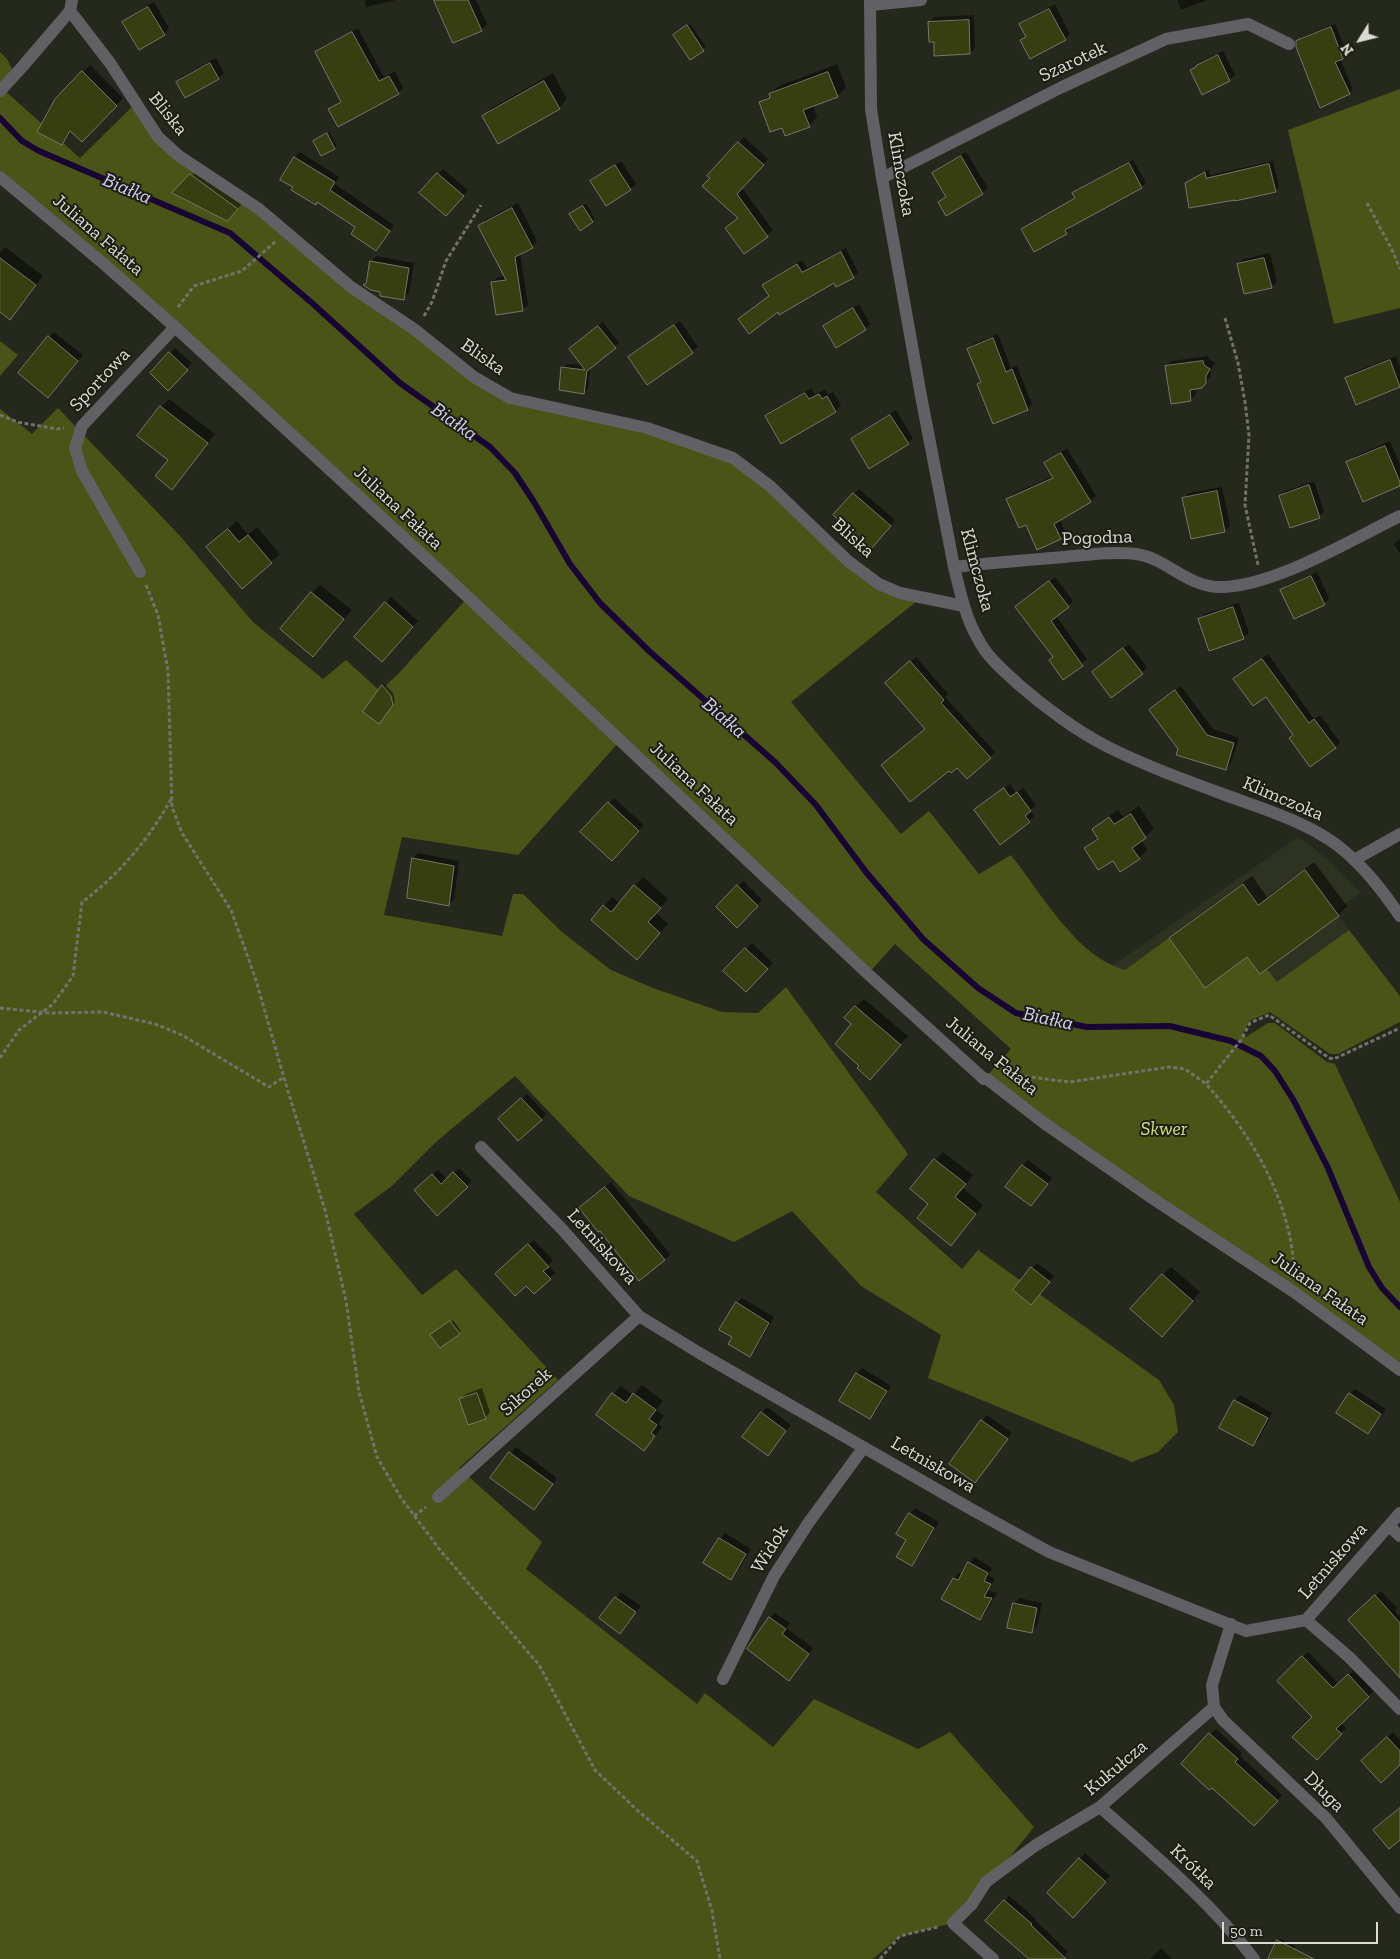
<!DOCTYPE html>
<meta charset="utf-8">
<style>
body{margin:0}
#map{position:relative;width:1400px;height:1959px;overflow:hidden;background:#25281d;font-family:"Zilla Slab",serif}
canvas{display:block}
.north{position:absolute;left:1335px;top:15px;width:50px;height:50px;-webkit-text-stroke:4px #1c1e13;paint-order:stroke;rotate:234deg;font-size:14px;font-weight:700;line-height:20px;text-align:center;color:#dadcd4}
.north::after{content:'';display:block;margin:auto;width:18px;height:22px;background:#dadcd4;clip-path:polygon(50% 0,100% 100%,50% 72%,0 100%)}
.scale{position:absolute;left:1222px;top:1922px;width:156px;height:22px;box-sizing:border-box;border:2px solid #dadcd4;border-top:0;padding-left:6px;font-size:15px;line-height:18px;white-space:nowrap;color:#dadcd4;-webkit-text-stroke:4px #1c1e13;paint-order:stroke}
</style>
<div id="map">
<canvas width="1400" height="1959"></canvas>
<div class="north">N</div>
<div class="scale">50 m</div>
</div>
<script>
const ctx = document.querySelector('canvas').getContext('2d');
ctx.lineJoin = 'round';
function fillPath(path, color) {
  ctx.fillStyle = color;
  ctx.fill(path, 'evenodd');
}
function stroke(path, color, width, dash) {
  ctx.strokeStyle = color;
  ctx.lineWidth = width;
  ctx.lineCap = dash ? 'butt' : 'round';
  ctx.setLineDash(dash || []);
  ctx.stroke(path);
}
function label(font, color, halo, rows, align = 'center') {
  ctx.font = font + ' "Zilla Slab",serif';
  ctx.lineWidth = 4;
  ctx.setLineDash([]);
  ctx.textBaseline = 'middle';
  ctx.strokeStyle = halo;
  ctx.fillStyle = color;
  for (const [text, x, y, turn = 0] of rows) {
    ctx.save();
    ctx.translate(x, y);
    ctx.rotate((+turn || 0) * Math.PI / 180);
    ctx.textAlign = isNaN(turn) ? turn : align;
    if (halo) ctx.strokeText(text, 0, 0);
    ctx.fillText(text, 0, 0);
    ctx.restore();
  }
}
const built = new Path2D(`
 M1298,837L1329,860L1361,893L1336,911L1349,930L1333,1052L1263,1007L1109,968Z`);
const green = new Path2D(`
 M0,52L7,59L13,71L3,89L80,158L135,104L158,137L474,377L541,404L733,458L879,584L922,597L791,702L901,834L929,811L979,874L1011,855C1041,893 1077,957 1125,970L1169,938L1205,988L1247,957L1260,974L1267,969L1277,982L1349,930L1400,996V1022L1338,1054H1330L1270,1012L1249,1021L1243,1033L1246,1037L1268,1023H1275L1327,1062L1335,1064L1400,1202V1370L984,1079L1011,1049L895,944L868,974L620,741L518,855L402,837L384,915L502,936L513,894H523L562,932L611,970L653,988L722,1012L758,1013L786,987L908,1154L876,1192L962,1269L978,1250L1159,1380L1174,1405L1178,1432L1158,1452L1132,1462L928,1378L941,1335L861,1286L792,1211L734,1242L629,1196L515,1076L436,1142L393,1185L354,1214L422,1295L456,1269L558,1380L459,1468L542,1542L526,1569L697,1704L705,1693L773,1747L814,1699L918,1749L950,1732L1034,1827L972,1904L953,1923L900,1936L873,1959H0V409L32,434L58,408L181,537L253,622L323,679L346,660L380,691L399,673L468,597L0,177Z
 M1400,89V308L1334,324L1288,130Z
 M0,341L18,355L0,376Z`);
const shadow = new Path2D(`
 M365,0H396L366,7Z
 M468,0H476L487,24L481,30L454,42Z
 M1177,0H1207L1181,10Z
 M154,2L169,28L164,34L124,23L129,17Z
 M1055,4L1070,34L1065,39L1022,40L1026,36L1020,24L1026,19Z
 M974,15L975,48L970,53L935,41L929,22L935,17Z
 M690,24L706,47L690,59L677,33Z
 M1335,24L1347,53L1340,59L1353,89L1349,93L1298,42L1302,37Z
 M358,28L384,77L395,71L403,88L398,93L330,109L341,100L316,52L322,47Z
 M1223,51L1235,75L1229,80L1192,71L1202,61Z
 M216,58L224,73L218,78L177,82L183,76Z
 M837,64L846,87L837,96L813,105L817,117L809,126L761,103L779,86Z
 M90,65L123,98L82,141L72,131L62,144L56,100Z
 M553,73L567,99L559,108L484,116L492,108Z
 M329,132L337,146L322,155L314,141Z
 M744,137L768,159L742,188L773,230L744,252L739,218L709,176Z
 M300,152L339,177L335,184L394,225L376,249L357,226L282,180L295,157Z
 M966,152L988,188L982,193L939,202L946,196L933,174L939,168Z
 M1133,160L1146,183L1141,187L1069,226L1071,228L1066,233L1034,251L1022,229L1027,225L1076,197L1074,193L1078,189Z
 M621,161L636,184L630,189L592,181Z
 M1273,161L1279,187L1275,191L1187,183L1209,169L1210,175Z
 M443,169L468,190L451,209L421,193Z
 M197,170L243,203L227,220L174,192Z
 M518,203L537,241L532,247L520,253L528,305L522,310L492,282L498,277L505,276L480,226L485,220Z
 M586,204L595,219L580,229L573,212Z
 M5,247L43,276L10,318L0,310V252Z
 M846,248L858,272L853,277L834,281L779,311L740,319L770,296L764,285L769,280L802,260L807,268Z
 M1270,253L1277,282L1271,287L1238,264L1244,259Z
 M376,256L414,263L409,293L403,298L382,291L367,282L371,262Z
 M859,304L870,324L865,329L824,326L830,321Z
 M680,321L698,347L647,383L629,358Z
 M603,322L619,343L590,367L588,388L584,393L563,368L567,364L583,365L574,345Z
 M54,332L83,355L54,391L49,337Z
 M998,334L1011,368L1017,366L1032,404L1028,409L993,422L978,384L981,381L969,349L973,344Z
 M175,348L192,363L168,389L151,373Z
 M1208,356L1209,359L1215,363L1210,370L1211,376L1202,387L1195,388L1196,394L1191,400L1167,366L1172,361Z
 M1396,356L1400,366V386L1357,404L1347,379L1352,373Z
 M811,388L815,395L825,389L828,395L833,392L841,405L836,411L781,442L767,416L772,411Z
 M169,399L215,434L172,488L161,407Z
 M896,410L913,438L908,443L852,439L858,434Z
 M1390,441L1400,465V485L1348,462L1353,457Z
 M1067,448L1096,496L1090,501L1060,520L1066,533L1060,538L1027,524L1008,499L1013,494L1054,476L1046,463Z
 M1314,481L1324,511L1319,517L1280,496L1285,491Z
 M1222,487L1230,526L1224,531L1184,498L1189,493Z
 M859,489L895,520L876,542L854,494Z
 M237,521L248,535L257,527L280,554L243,587L216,539Z
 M1400,539V554L1394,544Z
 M1317,572L1329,598L1324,604L1282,591L1287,585Z
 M1055,577L1073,601L1056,616L1087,659L1064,678L1054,656L1017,607Z
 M320,585L352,610L313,655L312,593Z
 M391,597L418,621L387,655L386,603Z
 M1239,603L1249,633L1243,638L1200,619L1205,614Z
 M1129,644L1147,667L1142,673L1093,672Z
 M1268,654L1314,719L1320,715L1340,742L1335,747L1294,735L1266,695L1240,674Z
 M916,657L948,694L945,697L995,752L990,757L957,766L927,729L892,678Z
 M385,684L393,693L395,702L381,720L383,686Z
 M1181,686L1213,729L1239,738L1231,763L1226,769L1179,749L1150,710Z
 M1010,784L1016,793L1023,788L1036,805L1030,810L1034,816L1029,821L981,805Z
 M614,798L644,825L617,854L609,803Z
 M1139,806L1154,829L1141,840L1147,850L1139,858L1113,859L1085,848L1098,837L1093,829L1102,821L1118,810L1123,817Z
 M418,853L459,861L454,899L448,905L413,858Z
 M1314,862L1347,906L1338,915L1260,972L1248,955L1171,939L1179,930L1252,876L1267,897Z
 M643,877L668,899L656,913L668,924L645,950L592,920L612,897L619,903Z
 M743,881L762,900L737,926L717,907Z
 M752,943L773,963L746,991L725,971Z
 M864,999L908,1036L878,1070L861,1065L852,1024L856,1007Z
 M527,1094L546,1114L541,1119L505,1114Z
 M943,1152L973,1175L963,1188L983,1205L959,1236L930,1204L935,1160Z
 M1028,1160L1052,1178L1031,1205L1022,1166Z
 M459,1168L472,1181L438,1214L416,1190L438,1170L447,1179Z
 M611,1182L670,1254L664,1260L600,1229L580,1208Z
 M534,1240L553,1260L548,1265L555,1273L550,1278L527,1284L502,1269Z
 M1037,1263L1054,1276L1031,1304L1032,1268Z
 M1171,1267L1200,1292L1170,1327L1163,1275Z
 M742,1298L774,1317L755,1350L749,1355L733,1337L737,1303Z
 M453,1320L461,1331L459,1333H434Z
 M862,1368L891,1386L876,1412L870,1417L857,1373Z
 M642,1385L663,1401L656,1410L664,1416L658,1424L662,1427L644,1449L613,1394L621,1386L633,1395Z
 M482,1388L490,1412L485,1418L460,1400L466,1394Z
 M1355,1389L1386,1409L1368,1433L1350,1394Z
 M1240,1395L1272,1413L1259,1439L1253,1445L1235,1401Z
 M767,1407L791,1425L768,1454L744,1436Z
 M987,1415L1012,1433L975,1482L982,1421Z
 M516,1447L557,1478L539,1503L492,1478Z
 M915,1508L939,1522L917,1559L912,1565L907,1540L910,1514Z
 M725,1533L751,1549L736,1573L731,1578L720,1539Z
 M974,1557L992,1568L988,1575L995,1579L988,1591L997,1593L985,1614L980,1619L954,1579L959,1573L962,1575Z
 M1381,1591L1397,1608L1395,1611L1400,1616V1662L1355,1615Z
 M621,1592L641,1606L620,1632L601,1618Z
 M1019,1598L1042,1603L1037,1626L1031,1631L1014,1604Z
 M775,1613L790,1623L786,1628L813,1648L794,1674L770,1618Z
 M1308,1652L1339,1684L1354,1670L1374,1691L1341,1723L1346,1728L1317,1758L1313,1716L1279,1681Z
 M1216,1729L1242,1753L1240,1756L1282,1795L1254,1825L1212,1786L1210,1734Z
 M1393,1732L1400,1740V1764L1362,1761Z
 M1085,1853L1110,1876L1079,1911L1049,1893Z
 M1009,1896L1036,1919L1035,1920L1068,1952L1062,1959H1031L1005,1901Z
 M1280,1939L1295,1946L1289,1959H1281L1278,1941Z
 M1161,1948L1172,1959H1150Z`);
const stream = new Path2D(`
 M0,118L22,141L39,151L230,233L312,303L400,383L490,447L515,473L534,502L570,564L600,603L649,651L775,762L816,805L866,872L923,939L978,988L1016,1013L1087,1027L1170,1026L1231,1041L1261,1056L1275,1071L1294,1101L1328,1168L1369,1267L1382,1288L1400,1307`);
const building = new Path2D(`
 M434,0H468L482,31L453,43Z
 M148,7L165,35L139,50L122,22Z
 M1049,9L1066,40L1030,59L1020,40L1026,37L1019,24Z
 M969,20L970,54L934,56V42H929L928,22Z
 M687,25L704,51L690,60L673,35Z
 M1331,27L1343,59L1335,62L1350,94L1320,108L1296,47V41Z
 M352,32L379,81L389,76L399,94L338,127L328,109L341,102L315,52Z
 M1218,55L1230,81L1202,95L1190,70L1196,67V66Z
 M210,63L219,79L185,98L176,82Z
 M82,71L117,106L82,142L70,131L62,145L37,132L55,99Z
 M828,72L838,97L803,110L810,127L785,136L782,128L770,132L759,102L770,98L769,94Z
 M544,81L560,109L498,144L482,116Z
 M327,133L335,149L321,156L313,141Z
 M738,142L764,165L737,194L768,237L744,254L725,228L738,218L702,186L710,178L707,176Z
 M961,156L983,194L946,216L938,202L946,197L932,173Z
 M294,157L335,182L330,190L390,231L376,251L351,234L355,227L317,202L316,205L291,190L293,187L280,180Z
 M1129,163L1142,188L1065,230L1067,234L1034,252L1021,229L1075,198L1072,193Z
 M1269,164L1276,192L1235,201V200L1189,208L1185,183L1205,172L1206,178Z
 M615,165L631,190L606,206L590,181Z
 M437,173L464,196L446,216L419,193Z
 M190,174L238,209L227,221L172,193Z
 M583,206L593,222L580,231L569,214Z
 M512,208L533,248L515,257L523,311L496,315L491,282L506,280L478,226Z
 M841,252L854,278L836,287L834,283L779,315L778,312L749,334L738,319L769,296L762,285L797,264L802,272Z
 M0,258L36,285L10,320L0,312Z
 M1264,258L1272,288L1244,294L1237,264Z
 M370,261L409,268L404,300L380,296V292L371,290L363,285L366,283Z
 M853,308L866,330L836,348L823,326Z
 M674,325L693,353L647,385L628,357Z
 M598,326L616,348L587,371L584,394L559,390L561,367L585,370L569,349Z
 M48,336L78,361L48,398L18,373Z
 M993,338L1006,372L1012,369L1028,410L993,424L977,384L981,382L967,349Z
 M169,352L188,370L168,391L150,373Z
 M1390,360L1400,387L1356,405L1345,378Z
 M1203,361L1204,365L1210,369L1206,376V383L1202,388L1190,390L1191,401L1171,404L1165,366Z
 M805,393L809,399L819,394L822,399L827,396L836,412L781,444L765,416Z
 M160,406L208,443L172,490L155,476L168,460L137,436Z
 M890,415L909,444L869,469L851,439Z
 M1385,446L1400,482V486L1363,502L1346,462Z
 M1061,453L1091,502L1054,524L1061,539L1037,550L1026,525L1019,528L1006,499L1053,478L1044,463Z
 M1309,485L1320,518L1290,528L1279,496Z
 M1217,491L1225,532L1191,539L1182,498Z
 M853,493L891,526L871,549L833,515Z
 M228,529L239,542L248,535L272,563L242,589L206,547Z
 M1311,576L1325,605L1294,619L1280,590Z
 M1049,581L1069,607L1051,621L1083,666L1063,680L1049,660L1053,657L1015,607Z
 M311,592L344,619L313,657L280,629Z
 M385,602L413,627L382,662L354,637Z
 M1233,607L1244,639L1209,651L1198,619Z
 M1123,648L1143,674L1111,698L1092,672Z
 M1262,659L1309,723L1314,719L1336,748L1310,767L1289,738L1293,735L1266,697L1253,706L1233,679Z
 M910,661L944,700L941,703L991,758L967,779L957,768L951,773L949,771L910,802L881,765L925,729L885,683Z
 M382,685L391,696L393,705L379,724L363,712Z
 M1175,690L1207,735L1234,743L1226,770L1176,755L1178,749L1149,710Z
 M1004,788L1010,797L1017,792L1031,811L1025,816L1030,822L1000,845L974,810Z
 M608,802L639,831L612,861L580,832Z
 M1131,814L1146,838L1132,848L1140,859L1120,872L1113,861L1098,870L1084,848L1098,839L1092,829L1109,817L1114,824Z
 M412,858L454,866L449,906L407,898Z
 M1305,870L1339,916L1260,974L1247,957L1205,988L1169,938L1243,884L1258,905Z
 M634,885L661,908L648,922L660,933L637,960L591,920L603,905L611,912Z
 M737,885L758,906L737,928L716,907Z
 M745,948L768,969L746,992L723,971Z
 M855,1006L901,1045L870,1080L857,1068L859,1066L835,1044L851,1024L844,1018Z
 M521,1098L542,1120L518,1141L498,1119Z
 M934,1159L966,1184L955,1197L976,1214L951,1246L917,1218L928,1204L910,1189Z
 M1022,1165L1048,1184L1031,1206L1005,1187Z
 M453,1172L468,1187L437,1216L414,1190L432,1174L441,1184Z
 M605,1187L665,1260L639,1281L600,1231L598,1232L579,1208Z
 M528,1244L549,1267L543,1271L551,1279L534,1294L526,1286L515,1296L495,1274Z
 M1031,1267L1050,1282L1031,1305L1013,1290Z
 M1162,1274L1193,1301L1162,1337L1130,1309Z
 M736,1302L769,1323L750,1357L728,1344L732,1337L719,1330Z
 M450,1321L460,1334L440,1348L430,1335Z
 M856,1373L887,1391L870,1419L839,1401Z
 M477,1393L486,1419L468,1425L459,1399Z
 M612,1393L626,1403L633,1393L656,1410L649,1419L657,1425L651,1433L655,1436L644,1451L596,1415Z
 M1349,1393L1381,1414L1368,1434L1336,1413Z
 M1234,1400L1268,1418L1253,1446L1219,1428Z
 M761,1412L786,1431L768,1456L742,1437Z
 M981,1420L1008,1439L975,1483L949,1464Z
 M509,1452L553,1484L534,1510L490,1478Z
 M909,1513L934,1528L912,1566L896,1557L906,1540L896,1534Z
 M719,1538L746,1554L731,1580L703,1563Z
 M968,1562L988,1573L984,1581L991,1584L984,1597L992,1598L980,1620L941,1599L953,1578L958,1580Z
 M1375,1595L1400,1623V1678L1348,1620Z
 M615,1597L636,1612L620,1634L599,1618Z
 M1013,1603L1037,1608L1032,1633L1007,1628Z
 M769,1617L786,1629L782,1634L809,1654L789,1681L747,1649Z
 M1302,1656L1333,1688L1348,1674L1369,1697L1336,1729L1342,1734L1317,1760L1292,1737L1312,1717L1277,1681Z
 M1209,1733L1238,1759L1235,1762L1278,1801L1254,1826L1212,1788L1209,1790L1181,1764Z
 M1387,1737L1400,1751V1765L1381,1783L1361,1761Z
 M1400,1808V1840L1389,1849L1373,1830Z
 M1079,1858L1106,1882L1073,1918L1047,1893Z
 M1004,1900L1032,1924L1031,1925L1066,1959H1029L985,1921Z
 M1277,1940L1314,1959H1268Z`);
const path = new Path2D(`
 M1367,203L1392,250L1400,269
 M178,307L194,286L242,271L275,242
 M424,316L432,302L446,261L481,205
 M1225,318L1238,363L1245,402L1249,435L1245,505L1258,565
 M0,415L17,422L57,429L64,428
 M146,585L158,615L168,671L172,807L182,833L231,910L255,977L287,1088L325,1210L346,1301L359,1392L377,1457L401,1498L440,1550L539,1665L595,1770L638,1811L697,1861L712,1911L720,1959
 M0,1008L50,1013L103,1012L155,1024L182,1035L269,1087L284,1077
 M0,1058L19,1030L53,1004L73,976L82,902C118,876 151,837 172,797
 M1006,1074L1070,1082L1169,1067L1185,1069L1206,1084
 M1294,1274C1293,1204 1252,1135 1206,1084L1241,1040L1250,1023L1269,1015L1329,1058L1334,1059L1400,1028
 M414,1516L426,1507
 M880,1959L900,1936L938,1927`);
const service = new Path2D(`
 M882,178L1062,87L1166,39L1248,24L1289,44
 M972,1904L953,1923L993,1959`);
const minor = new Path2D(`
 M72,0L70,11L110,63L158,137L179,156L259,209L351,287L414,329L474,377L510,398L647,428L733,458L770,486L848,561L879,584L900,593L964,606
 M870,0L871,109L882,178L921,396L954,567C960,591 965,617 978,639C987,657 1003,670 1018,684C1043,706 1078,732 1108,747C1144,765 1182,779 1220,793C1260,808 1303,820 1337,845C1363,865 1382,890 1400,916
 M871,5L921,0
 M0,91L23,66L70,11
 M954,567C990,563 1027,560 1064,557C1087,555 1112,551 1136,554C1167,558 1188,589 1224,587C1278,584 1351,540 1400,516
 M140,572L82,471L75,448L82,426L175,327
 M1354,860L1400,834
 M481,1147L561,1228L639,1316L701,1354L971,1509L1049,1552L1246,1631L1306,1620L1400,1513
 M438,1497L639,1316
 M1389,1526L1400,1536
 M1306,1620L1349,1657L1400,1709
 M723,1679L774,1576L809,1522L864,1447
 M1214,1707L1223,1720L1326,1818L1400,1908
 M1100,1807C1153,1854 1211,1902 1254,1959
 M972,1904L986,1882L1036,1845L1100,1807L1214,1707L1212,1685L1231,1624`);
const tertiary = new Path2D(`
 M0,177L104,264L175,327L468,597L868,974L984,1079H987L1044,1123L1152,1198L1294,1292L1400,1370`);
const streetNames = [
 ["Szarotek",1073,62,-25],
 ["Bliska",168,114,51],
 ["Klimczoka",901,174,80],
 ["Juliana Fałata",98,235,41],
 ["Bliska",483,357,35],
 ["Sportowa",100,380,-47],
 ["Juliana Fałata",398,508,43],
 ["Bliska",853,538,42],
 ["Pogodna",1097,538,-2],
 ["Klimczoka",977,570,75],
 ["Juliana Fałata",694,784,43],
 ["Klimczoka",1283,799,23],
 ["Juliana Fałata",992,1056,39],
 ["Letniskowa",602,1247,48],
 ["Juliana Fałata",1320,1289,35],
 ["Sikorek",526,1392,-42],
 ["Letniskowa",933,1465,30],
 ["Widok",770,1549,-58],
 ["Letniskowa",1333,1561,-49],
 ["Kukułcza",1116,1768,-40],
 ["Długa",1324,1792,45],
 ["Krótka",1193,1867,44]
];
const parkNames = [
 ["Skwer",1164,1130]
];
const waterNames = [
 ["Białka",127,189,23],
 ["Białka",454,422,35],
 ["Białka",724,718,41],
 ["Białka",1048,1019,12]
];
fillPath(built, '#2e3220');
fillPath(green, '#4a5416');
fillPath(shadow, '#0007');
stroke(stream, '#180435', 6);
fillPath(building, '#373f11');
stroke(building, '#74776a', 1);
stroke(path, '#71736a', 3, [4, 2.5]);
stroke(service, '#616065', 12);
stroke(minor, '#616065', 12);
stroke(tertiary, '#616065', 12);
label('19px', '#dadcd4', '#1c1e13', streetNames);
label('italic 19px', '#d1e674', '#1c1e13', parkNames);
label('italic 20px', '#d6cdf6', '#1c1e13', waterNames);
</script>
